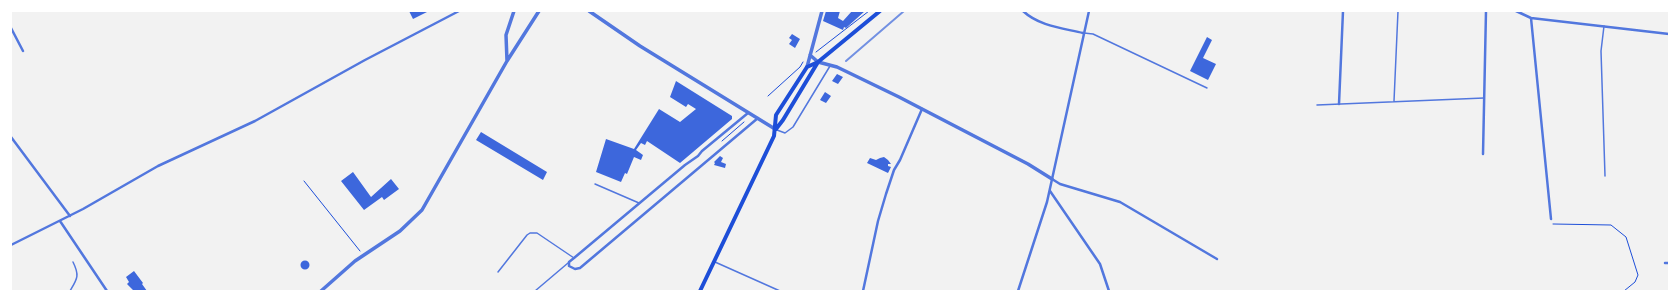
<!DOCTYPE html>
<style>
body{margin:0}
#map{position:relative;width:1680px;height:302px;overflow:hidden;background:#f2f2f2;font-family:"DM Sans",sans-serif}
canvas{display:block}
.frame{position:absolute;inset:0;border:12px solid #fff;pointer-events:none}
</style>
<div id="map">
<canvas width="1680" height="302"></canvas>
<div class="frame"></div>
</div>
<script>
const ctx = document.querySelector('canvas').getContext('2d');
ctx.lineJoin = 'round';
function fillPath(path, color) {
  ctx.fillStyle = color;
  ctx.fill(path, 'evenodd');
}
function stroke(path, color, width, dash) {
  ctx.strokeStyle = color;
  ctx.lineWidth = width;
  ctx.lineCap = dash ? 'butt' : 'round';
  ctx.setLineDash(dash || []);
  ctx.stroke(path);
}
const building = new Path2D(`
 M409,11H429L413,19Z
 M826,11H840L838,18L843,21L852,11H865L846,28L844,27L843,30L823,21Z
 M792,34L800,39L795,48L789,44L792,40L789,38Z
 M1207,37L1212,40L1203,58L1216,64L1208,80L1190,71Z
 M837,74L843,77L838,84L832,81Z
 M676,81L732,116V119L680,163L647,141L645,145L641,143L636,150L643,155L641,160L634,157L627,174L625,173L621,182L596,172L606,139L634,149L659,109L680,122L696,109L688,104L686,107L670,97Z
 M825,92L831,96L826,103L820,100Z
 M481,132L547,172L543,180L476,140Z
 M720,156L723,158L721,162L726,164L725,168L714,165L715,163L714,162Z
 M884,157L888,160L891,164H888V166L891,167L888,173L867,163L870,158L876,160L880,158Z
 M353,172L371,197L391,179L399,189L384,200L382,197L364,210L341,181Z
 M300.5 265a4.5 4.5 0 1 1 9 0a4.5 4.5 0 1 1-9 0Z
 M134,271L143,283L142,284L147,291H134L127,284L129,282L126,277Z`);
const path = new Path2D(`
 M816,52L869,11
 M768,96L800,67L803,62
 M722,141L744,122
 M304,181L360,251
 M1553,224L1611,225L1626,237L1638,275L1635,282L1624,291`);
const service = new Path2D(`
 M1604,26L1601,51L1605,176
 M1084,33L1093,34L1207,88
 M1394,101L1398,11
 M1317,105L1484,98
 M777,130L785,133L793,127L830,66
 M595,184L639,203
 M715,262L780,291
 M498,272L527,235L530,233H537L574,258
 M70,291C77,279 80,276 73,262
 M535,291L568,263`);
const minor = new Path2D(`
 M1023,11C1039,26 1062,28 1083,33
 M1516,11L1531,18L1669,34
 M1531,18L1551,219
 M11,28L23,51
 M1339,104L1343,11
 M748,113L702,151L698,156L685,165L574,258L569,262V266L575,269L580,268L758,118
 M11,137L70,216
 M1483,154L1486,11
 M1052,179L1060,184L1120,202L1217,259
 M1050,191L1100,264L1109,291
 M60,221L107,291
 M11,245L83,209L158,166L255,121L365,60L459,11
 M1665,263H1669
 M863,291L878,221L886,194L894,170L900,160L922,109
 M1018,291L1047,202L1089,11`);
const tertiary = new Path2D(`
 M589,11L640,46L775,129
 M810,55L818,62L837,67L899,97L1028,164L1052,179
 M507,61L506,35L514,11
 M807,67L822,11
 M321,291L355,261L400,231L422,210L507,61L539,11`);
const secondary = new Path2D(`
 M776,129L783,120L818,62
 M700,291L774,136L776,115L807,67L818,62L880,11`);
const rail = new Path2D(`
 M846,61L904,11`);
fillPath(building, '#3d67dc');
stroke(path, '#1d4ed8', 1);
stroke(service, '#5277de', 1.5);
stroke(minor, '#5277de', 2.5);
stroke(tertiary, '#5277de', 3.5);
stroke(secondary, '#1d4ed8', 4);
stroke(rail, '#7290e2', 2);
</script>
